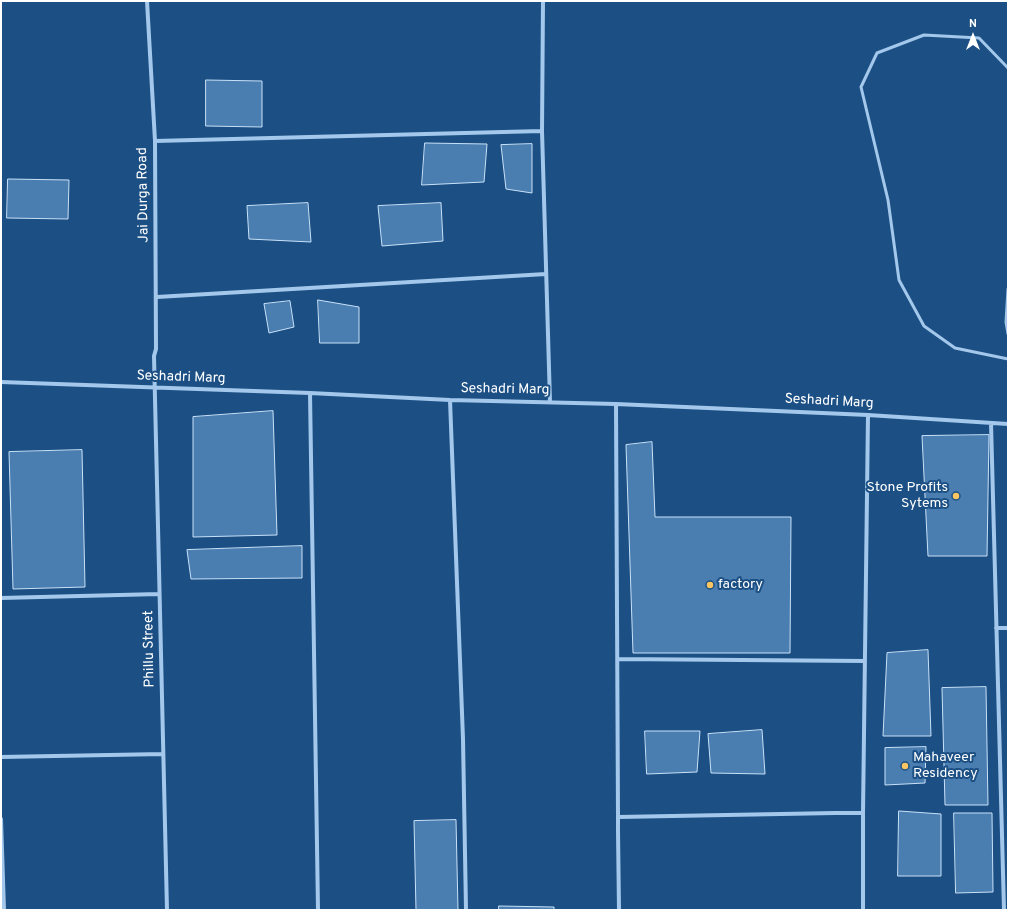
<!DOCTYPE html>
<style>
body{margin:0}
#map{position:relative;width:1009px;height:911px;overflow:hidden;background:#1c5085;font-family:Overpass,sans-serif}
canvas{display:block}
.frame{position:absolute;inset:0;border:2px solid #fff;pointer-events:none}
.north{position:absolute;left:953px;top:16px;width:40px;height:40px;-webkit-text-stroke:3px #1c5085;paint-order:stroke;rotate:0deg;font-size:11px;font-weight:700;line-height:16px;text-align:center;color:#fff}
.north::after{content:'';display:block;margin:auto;width:14px;height:18px;background:#fff;clip-path:polygon(50% 0,100% 100%,50% 72%,0 100%)}
</style>
<div id="map">
<canvas width="1009" height="911"></canvas>
<div class="frame"></div>
<div class="north">N</div>
</div>
<script>
const ctx = document.querySelector('canvas').getContext('2d');
ctx.lineJoin = 'round';
function fillPath(path, color) {
  ctx.fillStyle = color;
  ctx.fill(path, 'evenodd');
}
function stroke(path, color, width, dash) {
  ctx.strokeStyle = color;
  ctx.lineWidth = width;
  ctx.lineCap = dash ? 'butt' : 'round';
  ctx.setLineDash(dash || []);
  ctx.stroke(path);
}
function label(font, color, halo, rows, align = 'center') {
  ctx.font = font + ' Overpass,sans-serif';
  ctx.lineWidth = 4;
  ctx.setLineDash([]);
  ctx.textBaseline = 'middle';
  ctx.strokeStyle = halo;
  ctx.fillStyle = color;
  for (const [text, x, y, turn = 0] of rows) {
    ctx.save();
    ctx.translate(x, y);
    ctx.rotate((+turn || 0) * Math.PI / 180);
    ctx.textAlign = isNaN(turn) ? turn : align;
    if (halo) ctx.strokeText(text, 0, 0);
    ctx.fillText(text, 0, 0);
    ctx.restore();
  }
}
const building = new Path2D(`
 M206,80L262,81V127L206,126Z
 M425,143L487,144L484,182L422,185Z
 M532,144V193L506,189L501,145Z
 M8,179L69,180L68,219L7,218Z
 M308,203L311,242L249,239L247,206Z
 M441,203L443,241L382,246L378,206Z
 M318,300L359,307V343H320Z
 M290,301L294,327L269,333L264,304Z
 M273,411L277,535L193,537V417Z
 M989,435L987,556H928L922,436Z
 M652,442L655,517H791L790,653H633L626,445Z
 M82,450L85,587L13,589L9,452Z
 M302,546V578L191,579L187,550Z
 M928,650L931,736H883L887,653Z
 M986,687L988,805H945L942,688Z
 M762,730L765,774L711,773L708,734Z
 M645,731H700L697,772L647,774Z
 M926,747L925,783L885,785V748Z
 M899,811L941,814V876H898Z
 M954,813H992L993,892L956,893Z
 M456,820L458,910H416L414,821Z
 M499,906L554,907V910H499Z`);
const lane = new Path2D(`
 M1008,68L979,38L924,35L877,53L861,87L888,200L899,280L924,326L955,348L1008,359
 M1008,289L1006,322L1008,334`);
const street = new Path2D(`
 M147,1L155,141L156,349L154,356L167,910
 M543,1L542,131L550,402
 M155,141L542,131
 M157,297L546,274
 M1,382L310,393L450,400L616,404L868,415L1008,424
 M310,393L318,910
 M450,400L463,739L466,910
 M616,404L618,817
 M991,423L1004,910
 M1,598L159,594
 M996,628H1008
 M618,659L865,661
 M1,757L163,754
 M863,813L868,415
 M1,819L4,910
 M619,910L618,831V817L835,813H863V910`);
const markers = [
 [956,496,4,"#fbc662"],
 [710,585,4,"#fbc662"],
 [905,766,4,"#fbc662"]
];
const streetNames = [
 ["Jai Durga Road",144,195,-91],
 ["Seshadri Marg",181,378,2],
 ["Seshadri Marg",505,390,1],
 ["Seshadri Marg",829,402,3],
 ["Phillu Street",150,649,-91]
];
const poiNames = [
 ["Stone Profits",948,488,"right"],
 ["Sytems",948,504,"right"],
 ["factory",718,585],
 ["Mahaveer",913,758],
 ["Residency",913,774]
];
fillPath(building, '#4a7db0');
stroke(building, '#c9e1f8', 1);
stroke(lane, '#a4c8eb', 3);
stroke(street, '#a4c8eb', 4);
for (const [x, y, r, color] of markers) {
  const dot = new Path2D();
  dot.arc(x, y, r, 0, 2 * Math.PI);
  ctx.fillStyle = color;
  ctx.fill(dot);
  stroke(dot, '#1c5085', 1.5);
}
label('14px', '#fff', '#1c5085', streetNames);
label('14px', '#fff', '#1c5085', poiNames, 'left');
</script>
